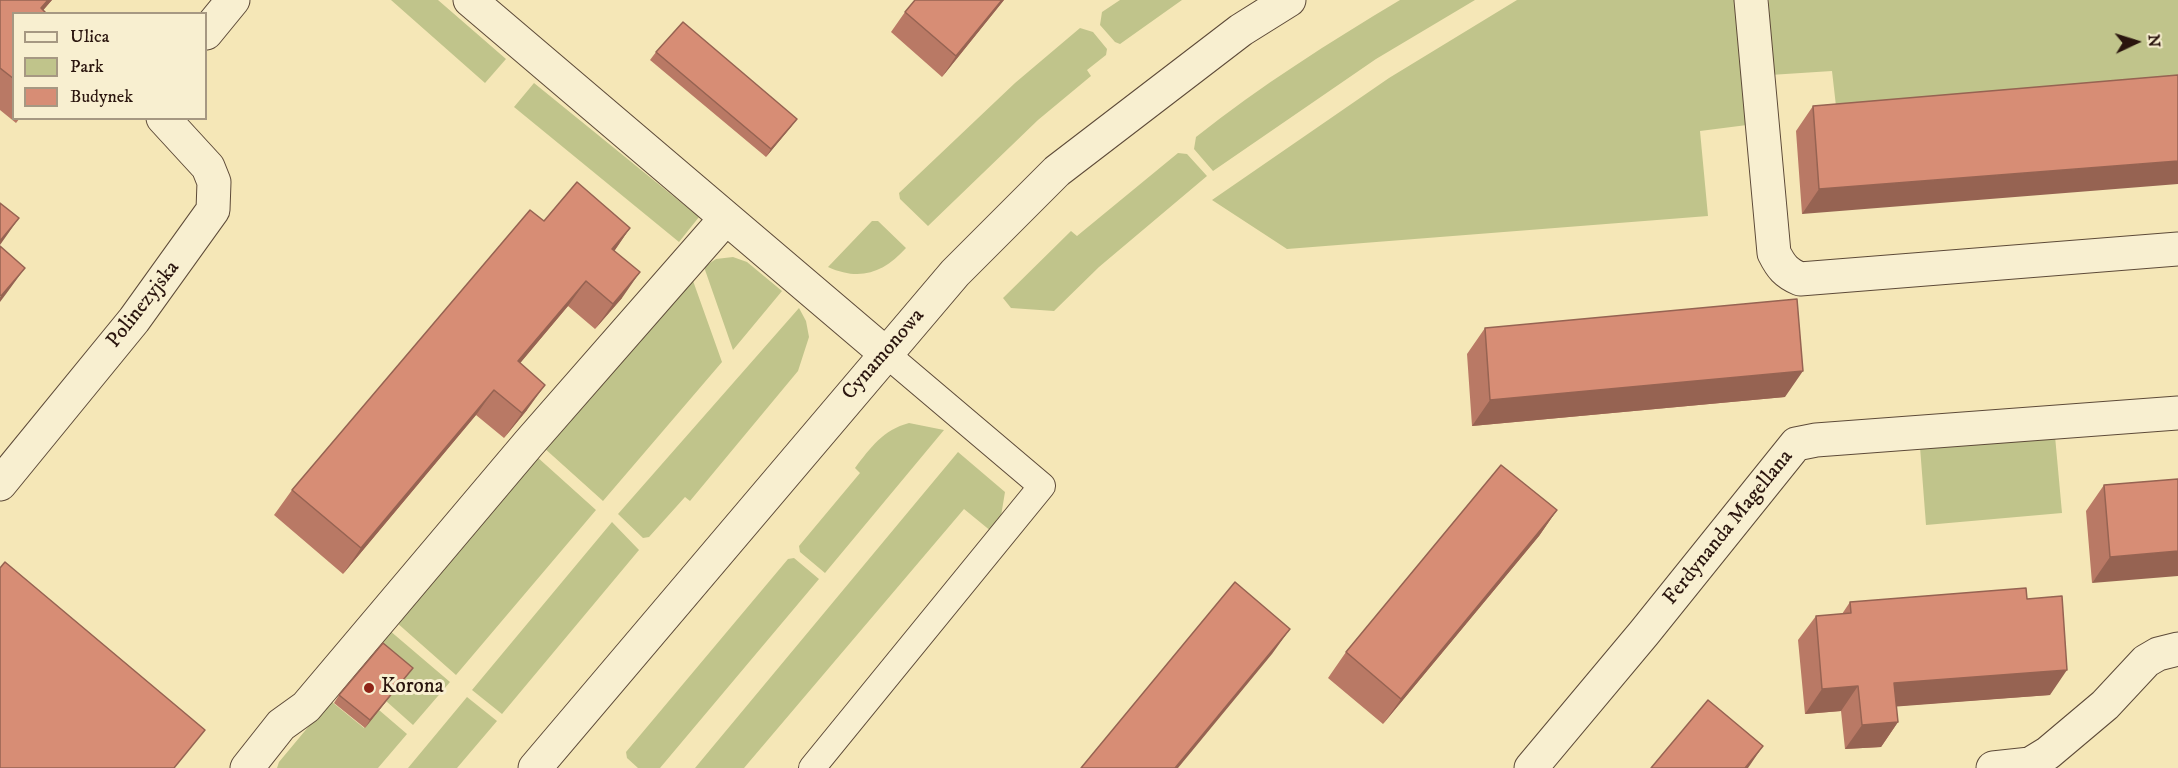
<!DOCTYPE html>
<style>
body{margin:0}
#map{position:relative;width:2178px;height:768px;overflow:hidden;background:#f5e7b7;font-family:"IM FELL DW Pica",serif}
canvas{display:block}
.legend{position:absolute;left:12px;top:12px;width:195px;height:108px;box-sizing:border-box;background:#f8efd0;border:2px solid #a69882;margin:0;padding:8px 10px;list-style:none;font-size:18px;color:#2a150e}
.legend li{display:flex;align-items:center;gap:12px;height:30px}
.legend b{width:30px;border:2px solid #a69882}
.north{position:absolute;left:2106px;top:12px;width:60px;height:60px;-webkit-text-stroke:4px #f8efd0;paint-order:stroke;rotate:86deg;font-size:16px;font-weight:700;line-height:24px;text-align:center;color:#2a150e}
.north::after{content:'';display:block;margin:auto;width:21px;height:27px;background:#2a150e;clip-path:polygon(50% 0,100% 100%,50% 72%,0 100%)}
</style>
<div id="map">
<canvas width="2178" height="768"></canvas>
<ul class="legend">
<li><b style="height:8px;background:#f8efd0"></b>Ulica</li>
<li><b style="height:16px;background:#c0c48b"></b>Park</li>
<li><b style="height:16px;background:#d78d75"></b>Budynek</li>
</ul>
<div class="north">N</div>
</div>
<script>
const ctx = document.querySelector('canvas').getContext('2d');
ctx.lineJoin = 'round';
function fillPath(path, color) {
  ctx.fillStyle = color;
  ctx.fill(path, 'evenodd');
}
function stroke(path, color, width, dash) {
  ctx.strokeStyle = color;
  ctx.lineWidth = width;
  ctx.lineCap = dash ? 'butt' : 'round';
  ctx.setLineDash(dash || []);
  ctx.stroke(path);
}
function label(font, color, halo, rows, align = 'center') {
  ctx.font = font + ' "IM FELL DW Pica",serif';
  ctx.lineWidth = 6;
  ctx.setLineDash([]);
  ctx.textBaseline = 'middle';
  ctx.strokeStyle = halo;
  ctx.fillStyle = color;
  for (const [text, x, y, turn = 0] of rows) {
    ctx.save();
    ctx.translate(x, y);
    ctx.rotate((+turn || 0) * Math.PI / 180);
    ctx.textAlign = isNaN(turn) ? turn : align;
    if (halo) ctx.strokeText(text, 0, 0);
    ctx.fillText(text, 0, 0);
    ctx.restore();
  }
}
const green = new Path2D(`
 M391,0H438L506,59L485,83Z
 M1120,0H1182L1120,44L1115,42L1100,25L1102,12Z
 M1400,0H1475L1376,59L1213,171L1194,149L1196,137C1260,86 1330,42 1400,0Z
 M1517,0H1736L1747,125L1700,131L1708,216L1287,249L1212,200L1389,78Z
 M1769,0H2178V90L1837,115L1832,71L1770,75Z
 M1080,28L1093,32L1107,49L1106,55L1087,70L1091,76L1038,120L928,226L900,199L899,193L1015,83Z
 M534,83L699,217L679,242L514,107Z
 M1178,153L1187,154L1207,176L1099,267L1054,311L1011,308L1003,298L1071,231L1077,236Z
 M872,221H878L906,248C884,272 861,282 828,267Z
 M733,257L747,262L782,291L733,350L704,267L716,259Z
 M692,278L722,362L603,501L543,447Z
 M799,308L806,321L809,337L798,371L690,501L685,497L649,537L643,538L618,514Z
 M909,423L944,430L825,573L800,552L799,546L860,473L855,468C871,447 883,430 909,423Z
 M2055,436L2062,513L1926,525L1920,447Z
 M958,452L1005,492L1001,516L992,532L964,509L744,768H695Z
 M536,456L596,510L456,675L396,622Z
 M612,522L639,550L502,714L472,690Z
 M794,558L819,579L660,768H638L627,758L626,752L788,559Z
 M389,630L450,682L413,725L386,701L407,675L376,650L332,702L364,728L379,710L407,734L378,768H277L279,762Z
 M467,697L497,721L457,768H408Z`);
const service = new Path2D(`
 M812,768L1042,486L885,353`);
const pedestrian = new Path2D(`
 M1531,768L1644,633L1796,444L1816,440L2178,413`);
const minor = new Path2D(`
 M470,0L885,353
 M1751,0L1774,253C1781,267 1786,273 1800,279L2178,249
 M206,33L233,0
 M0,484L134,320L213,210L214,182L208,167L163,118
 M247,768L281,725L306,707L529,443L726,218
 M535,768L955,273L1057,171L1241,30L1289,0
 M1993,768L2030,764L2048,753L2105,705L2146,661L2158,654L2178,649`);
const wall = new Path2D(`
 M0,0H52L43,10L14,14V118H20L16,123L0,110Z
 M1004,0L942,77L891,32L905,12Z
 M656,52L797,119L766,157L650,60Z
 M2178,75L1802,214L1796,131L1813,106Z
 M544,221L630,228L614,251L622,298L595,329L568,306L520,363L527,410L504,438L476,415L343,574L274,515L292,490Z
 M1485,328L1785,397L1472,426L1467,354Z
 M2178,479L2092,583L2086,511L2104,485Z
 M1557,510L1539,536L1383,724L1328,678L1346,652Z
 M2027,599L2050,695L1896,706L1898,722L1881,747L1845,749L1841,711L1805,714L1798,640L1816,616L1842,614L1850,602Z
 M407,675L365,728L334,703L339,695Z`);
const shadedWall = new Path2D(`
 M48,0H52L40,14L41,8Z
 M1002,0H1004L942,77L956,56Z
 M797,119L791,127L766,157L771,149Z
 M2178,161V184L1802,214L1819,189Z
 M19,218L0,245V241Z
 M630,228L613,253L612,249Z
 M25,268L6,294L0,302V297Z
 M640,272L622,298L595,329L613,304Z
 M586,281L568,306L501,386L518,361Z
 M1803,371L1785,397L1472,426L1490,400Z
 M545,385L527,410L504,438L522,413Z
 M494,390L476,415L343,574L361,548Z
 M1557,510L1539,536L1383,724L1401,699Z
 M2178,551V576L2092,583L2110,557Z
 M1290,629L1272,654L1178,768H1175Z
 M413,668L407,675L365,728L370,720Z
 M2067,670L2050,695L1877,708L1894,683Z
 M1858,686L1841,711L1805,714L1822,689Z
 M1898,722L1881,747L1845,749L1862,725Z
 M1763,746L1748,768H1745Z`);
const building = new Path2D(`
 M0,0H48L41,8L47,14H14V79L0,68Z
 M915,0H1002L956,56L905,12Z
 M683,22L797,119L771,149L656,52Z
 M2178,75V161L1819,189L1813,106Z
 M577,182L630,228L612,249L640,272L613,304L586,281L518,361L545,385L522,413L494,390L361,548L292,490L530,210L544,221Z
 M0,203L19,218L0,241Z
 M0,246L25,268L1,296L0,295Z
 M1797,299L1803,371L1490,400L1485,328Z
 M1501,465L1557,510L1401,699L1346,652Z
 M2178,479V551L2110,557L2104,485Z
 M5,562L205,730L174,768H0V568Z
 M1235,582L1290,629L1175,768H1081Z
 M2026,588L2027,599L2062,596L2067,670L1894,683L1898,722L1862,725L1858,686L1822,689L1816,616L1851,613L1850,602Z
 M383,643L413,668L370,720L339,695Z
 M1708,700L1763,746L1745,768H1651Z`);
const markers = [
 [369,688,6,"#8f2418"]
];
const streetNames = [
 ["Polinezyjska",144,305,-52],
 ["Cynamonowa",884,355,-49],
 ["Ferdynanda Magellana",1729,528,-51]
];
const poiNames = [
 ["Korona",381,688]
];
fillPath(green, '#c0c48b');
stroke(service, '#5d4a38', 28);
stroke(pedestrian, '#5d4a38', 35);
stroke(minor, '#5d4a38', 35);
stroke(service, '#f8efd0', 26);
stroke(pedestrian, '#f8efd0', 33);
stroke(minor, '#f8efd0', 33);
fillPath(wall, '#b97965');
fillPath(shadedWall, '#966352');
fillPath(building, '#d78d75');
stroke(building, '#966352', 1.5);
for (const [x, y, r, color] of markers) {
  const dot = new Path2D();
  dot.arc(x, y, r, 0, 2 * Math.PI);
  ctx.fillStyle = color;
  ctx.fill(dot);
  stroke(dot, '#f8efd0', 2);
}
label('21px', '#2a150e', '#f8efd0', streetNames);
label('21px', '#2a150e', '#f8efd0', poiNames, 'left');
</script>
